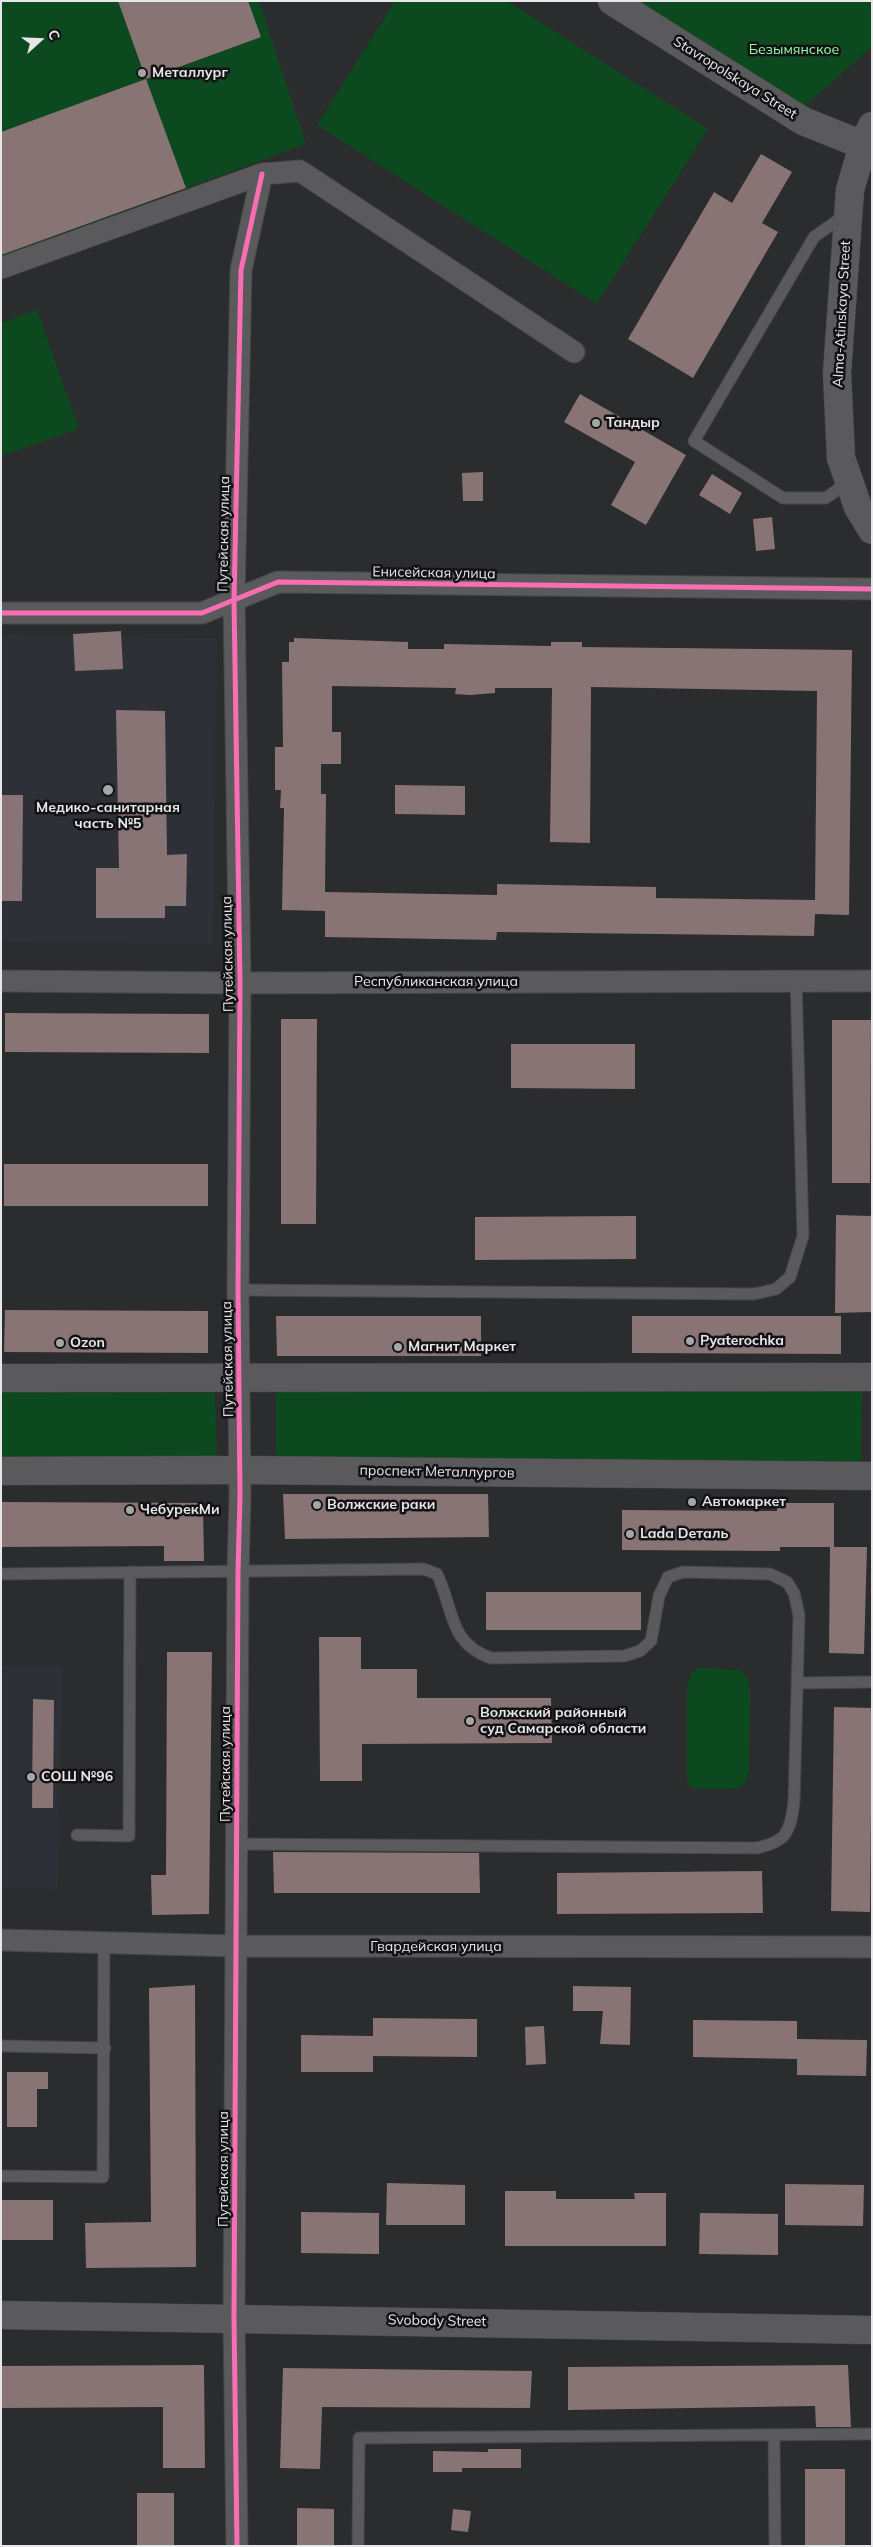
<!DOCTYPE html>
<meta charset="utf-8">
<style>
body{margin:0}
#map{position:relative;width:873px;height:2547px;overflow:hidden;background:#2b2c2d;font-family:Mulish,sans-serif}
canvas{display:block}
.frame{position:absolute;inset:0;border:2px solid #e7e7e9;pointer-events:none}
.north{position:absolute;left:15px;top:15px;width:50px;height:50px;-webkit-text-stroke:4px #131315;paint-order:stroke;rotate:70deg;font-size:14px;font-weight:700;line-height:20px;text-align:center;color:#e7e7e9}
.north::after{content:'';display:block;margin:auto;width:18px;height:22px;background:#e7e7e9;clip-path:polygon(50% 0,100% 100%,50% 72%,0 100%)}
</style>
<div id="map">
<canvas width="873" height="2547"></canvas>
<div class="frame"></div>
<div class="north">С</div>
</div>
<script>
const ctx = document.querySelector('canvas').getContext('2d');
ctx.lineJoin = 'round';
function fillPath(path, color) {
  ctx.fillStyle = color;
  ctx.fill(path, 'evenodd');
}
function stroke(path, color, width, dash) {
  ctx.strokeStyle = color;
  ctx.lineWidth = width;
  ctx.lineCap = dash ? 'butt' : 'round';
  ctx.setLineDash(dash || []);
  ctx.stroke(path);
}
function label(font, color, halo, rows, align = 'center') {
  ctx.font = font + ' Mulish,sans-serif';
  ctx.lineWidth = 5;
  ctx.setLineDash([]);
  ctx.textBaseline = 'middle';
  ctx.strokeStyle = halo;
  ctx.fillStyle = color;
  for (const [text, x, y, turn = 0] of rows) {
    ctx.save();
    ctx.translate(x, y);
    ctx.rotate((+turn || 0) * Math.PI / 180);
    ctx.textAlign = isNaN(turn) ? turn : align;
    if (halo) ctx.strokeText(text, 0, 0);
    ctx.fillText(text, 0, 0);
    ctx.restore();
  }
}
const built = new Path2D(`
 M1,635L217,639L213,944L1,941Z
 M1,1665L63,1666L58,1889L1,1888Z`);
const green = new Path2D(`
 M1,1H259L306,144L1,256Z
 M395,1H507L708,129L597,304L317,125Z
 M628,1H872V47L799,111Z
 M37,310L79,429L1,456V323Z
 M276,1389H862L861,1467L276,1468Z
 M1,1392L215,1393L217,1463L1,1462Z
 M698,1668L740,1670L747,1677L750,1689L749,1772L745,1784L735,1789H693L687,1782V1687L691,1674Z`);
const building = new Path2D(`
 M118,1H248L261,37L146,79Z
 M146,79L186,188L1,255V132Z
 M761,154L792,172L762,223L778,232L693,378L628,339L714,192L732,203Z
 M580,394L686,455L646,525L611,505L635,462L564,422Z
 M483,472V501H463L462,473Z
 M712,474L742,493L730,514L699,495Z
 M772,517L775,549L756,551L753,519Z
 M121,631L123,669L75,671L73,634Z
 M294,638L408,642V649H444V644L551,646V642H582V647L852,650L849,915L815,914L814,936L497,932L496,940L325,937V911L282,910L284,808H280L281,790H275V747H283L282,662H289V642H294ZM332,686L456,688L455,694L471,695L495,693V688H552L550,842L590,843L591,687L817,691L815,900L656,898V887L497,884V895L325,892L326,794H321V764H341V732H332Z
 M116,710L165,711L167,855L187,854L186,906H165V918H96V868H119Z
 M395,785L465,786V815L395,814Z
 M1,795H23L22,901H1Z
 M5,1013L209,1014V1053L5,1052Z
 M281,1019H317L316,1224H281Z
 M832,1020H871L870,1183H832Z
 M511,1044H635V1089L511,1088Z
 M4,1164H208V1206H4Z
 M836,1215L872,1216V1312L835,1313Z
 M636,1216V1259L475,1260V1217Z
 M5,1310L208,1311V1353L4,1352Z
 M276,1316H481V1356H277Z
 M632,1316H841V1354L632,1353Z
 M283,1494H488L489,1537L285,1539Z
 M1,1502L203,1503L204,1561H164V1546L1,1547Z
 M777,1503H834V1547H867L864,1654L829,1653L830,1547H780V1551L622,1550V1510L777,1511Z
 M486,1592H641V1630H486Z
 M319,1637H361V1669H417V1698H551L552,1743L362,1744V1781H320Z
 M167,1652H212L209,1914L152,1915L151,1875H166Z
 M33,1699L54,1700L53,1808H32Z
 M834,1707L872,1708L870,1912L831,1911Z
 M273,1852L479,1853L480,1893H274Z
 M762,1871L763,1913L557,1914V1873Z
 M195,1985L196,2267L86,2268L85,2223L151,2222L149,1988Z
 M573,1986L631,1987L630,2045L600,2044L603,2011H573Z
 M373,2018L477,2019V2057L373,2056V2072H301V2035L373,2036Z
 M693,2020L797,2021V2039L867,2040L866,2076L797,2075V2059L693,2057Z
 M544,2026L546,2064L526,2065L525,2027Z
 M7,2072H48V2089H37V2127H7Z
 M387,2183L465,2185V2225H386Z
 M785,2184L864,2185L863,2226L785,2225Z
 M505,2191H556V2199H635L634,2193H666V2246H505Z
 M1,2200H53V2240H1Z
 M301,2212L379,2213V2254L301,2253Z
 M700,2213L778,2214V2255L699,2254Z
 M204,2365L205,2468H163V2407L1,2408V2366Z
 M848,2365L851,2427H816L815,2406L568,2410V2367Z
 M283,2368L532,2371L530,2408L322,2407L320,2469L280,2468Z
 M488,2449H521V2468H462V2472H433V2451L488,2452Z
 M805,2469H845V2546H805Z
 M137,2493H174V2546H137Z
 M297,2508L334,2509V2546H297Z
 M453,2509L471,2511L468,2532L451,2530Z`);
const lane = new Path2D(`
 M845,215L814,237L694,441L783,498H826L849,481
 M238,1290L754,1294L776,1289L790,1277L803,1236L796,980
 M1,1574L424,1569L437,1574C454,1609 448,1643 491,1658L624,1656L640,1651L651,1641L659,1596L668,1577L683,1572L770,1574L787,1582L794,1593L799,1615L794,1802C790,1832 787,1842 756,1848L237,1844
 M797,1683L872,1682
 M77,1835L129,1836L130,1572
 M1,2046L105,2048
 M1,2176L103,2177L104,1943
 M774,2435L775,2546
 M358,2546L359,2438L872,2434`);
const street = new Path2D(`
 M1,268L262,174L300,171L574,352
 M1,613H202L278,582L872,589
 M1,981L240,983L872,981
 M1,1940L236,1946L872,1947
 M237,2546L234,2317L238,1571L240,1496L238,1290L240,983L234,600L241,270L262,174`);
const secondary = new Path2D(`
 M612,1L803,121L863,145
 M872,126L863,145L850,190L837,373L841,458L858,507L872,530
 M1,1378L872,1377
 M1,1471L240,1470L872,1476
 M1,2315L872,2330`);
const cycleway = new Path2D(`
 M1,613H202L278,582L872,589
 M237,2546L234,2317L238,1571L240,1496L238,1290L240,983L234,600L241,270L262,174`);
const markers = [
 [142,73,5,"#a5a6a7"],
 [596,423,5,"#a5a6a7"],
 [108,790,6,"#a5a6a7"],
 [690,1341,5,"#a5a6a7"],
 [60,1343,5,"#a5a6a7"],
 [398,1347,5,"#a5a6a7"],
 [692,1502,5,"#a5a6a7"],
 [317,1505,5,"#a5a6a7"],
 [130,1510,5,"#a5a6a7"],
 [630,1534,5,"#a5a6a7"],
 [470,1721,5,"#a5a6a7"],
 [31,1777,5,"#a5a6a7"]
];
const parkNames = [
 ["Безымянское",794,50]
];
const poiNames = [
 ["Металлург",152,73],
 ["Тандыр",606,423],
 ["Медико-санитарная",108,808,"center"],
 ["часть №5",108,824,"center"],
 ["Pyaterochka",700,1341],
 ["Ozon",70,1343],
 ["Магнит Маркет",408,1347],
 ["Автомаркет",702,1502],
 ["Волжские раки",327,1505],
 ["ЧебурекМи",140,1510],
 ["Lada Dеталь",640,1534],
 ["Волжский районный",480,1713],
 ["суд Самарской области",480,1729],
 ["СОШ №96",41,1777]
];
const streetNames = [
 ["Stavropolskaya Street",735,78,32],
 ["Alma-Atinskaya Street",842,314,-87],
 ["Путейская улица",224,534,-89],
 ["Енисейская улица",434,573,1],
 ["Путейская улица",228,954,-91],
 ["Республиканская улица",436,982],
 ["Путейская улица",228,1359,-91],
 ["проспект Металлургов",437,1472,1],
 ["Путейская улица",226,1764,-90],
 ["Гвардейская улица",436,1947],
 ["Путейская улица",224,2169,-90],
 ["Svobody Street",437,2321,1]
];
fillPath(built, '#2e3038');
fillPath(green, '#0d491f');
fillPath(building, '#887474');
stroke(lane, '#464748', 13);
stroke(street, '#464748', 23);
stroke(secondary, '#464748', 29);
stroke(lane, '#5a5a5c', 11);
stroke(street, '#5a5a5c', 21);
stroke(secondary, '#5a5a5c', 28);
stroke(cycleway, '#f96db3', 5);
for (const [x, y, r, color] of markers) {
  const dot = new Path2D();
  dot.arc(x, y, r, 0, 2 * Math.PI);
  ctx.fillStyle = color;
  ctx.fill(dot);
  stroke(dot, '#131315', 2);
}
label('14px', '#92fea3', '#131315', parkNames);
label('bold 14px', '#e7e7e9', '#131315', poiNames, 'left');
label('14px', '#e7e7e9', '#131315', streetNames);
</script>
